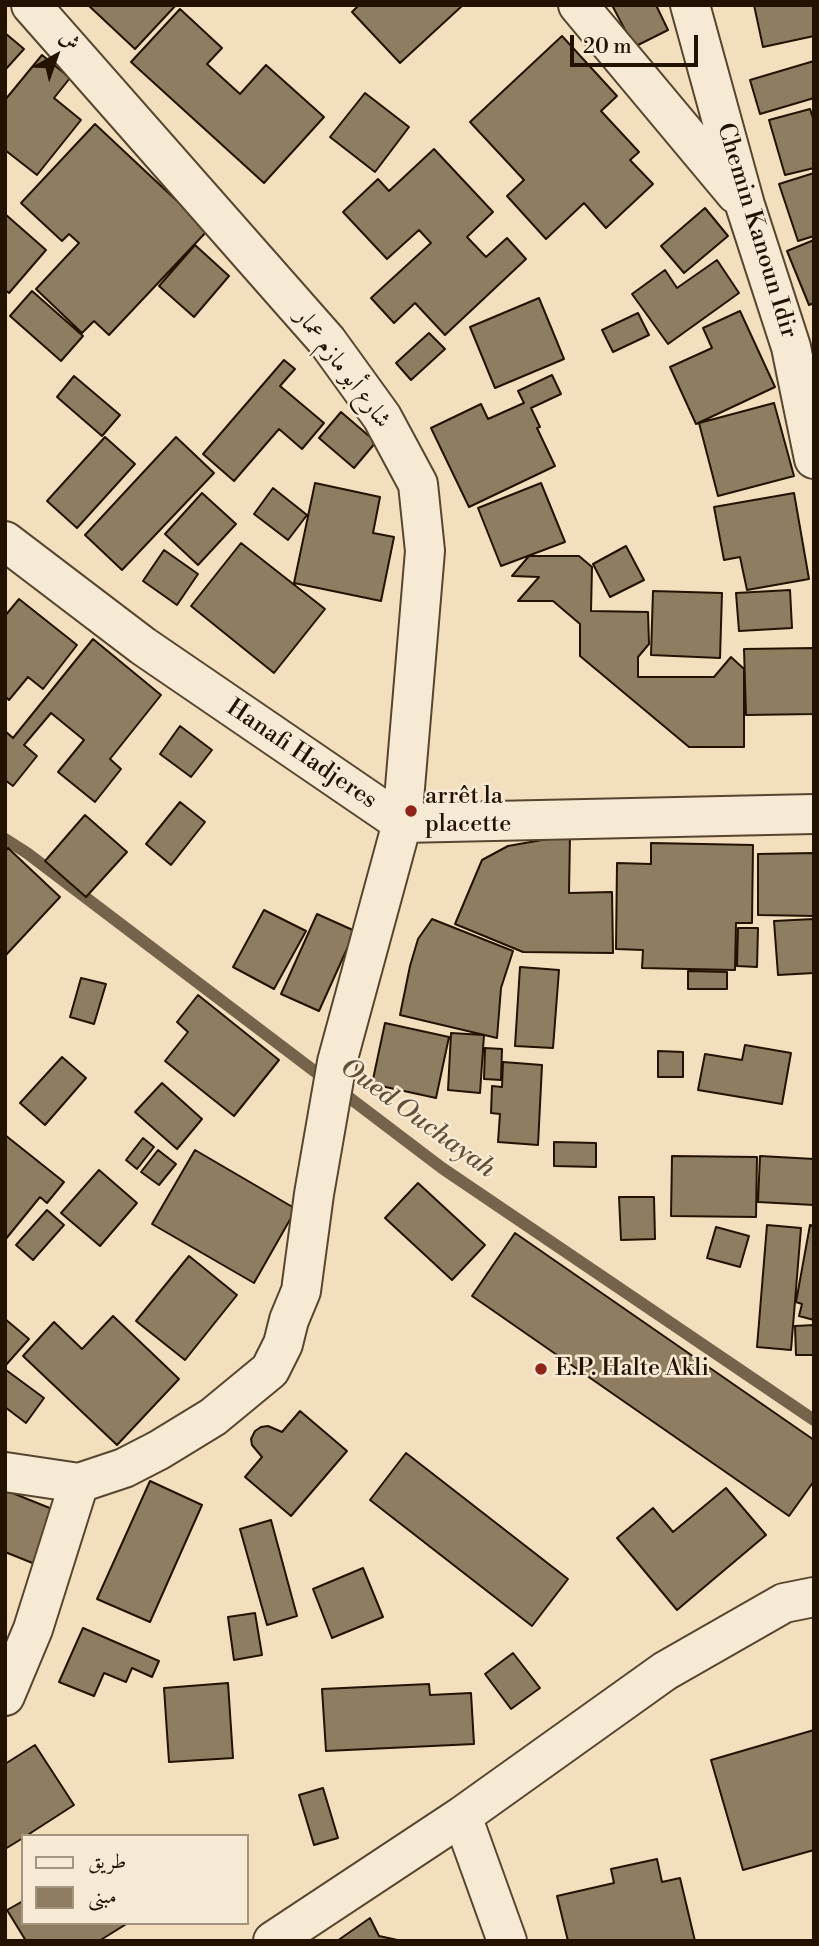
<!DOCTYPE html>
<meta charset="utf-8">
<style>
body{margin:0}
#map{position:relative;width:819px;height:1946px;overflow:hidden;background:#f3dfbd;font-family:"Libre Bodoni",Amiri,serif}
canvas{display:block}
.frame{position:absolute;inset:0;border:7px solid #231200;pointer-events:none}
.legend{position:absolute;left:21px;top:1834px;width:228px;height:91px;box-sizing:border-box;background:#f7ead4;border:2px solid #a2947f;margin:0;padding:9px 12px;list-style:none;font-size:21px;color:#231200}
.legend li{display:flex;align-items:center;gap:14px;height:35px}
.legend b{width:35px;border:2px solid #a2947f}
.north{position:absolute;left:21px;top:21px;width:70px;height:70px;-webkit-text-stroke:5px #f7ead4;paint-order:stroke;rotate:40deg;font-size:19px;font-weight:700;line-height:28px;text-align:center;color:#231200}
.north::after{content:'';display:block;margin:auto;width:24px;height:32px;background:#231200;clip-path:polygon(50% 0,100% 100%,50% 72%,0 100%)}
.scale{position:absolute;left:570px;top:35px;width:128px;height:32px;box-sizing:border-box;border:4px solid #231200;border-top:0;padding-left:9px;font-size:21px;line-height:24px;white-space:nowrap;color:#231200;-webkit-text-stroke:5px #f7ead4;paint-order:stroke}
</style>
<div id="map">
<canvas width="819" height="1946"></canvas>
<div class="frame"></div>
<ul class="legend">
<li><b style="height:9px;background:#f7ead4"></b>طريق</li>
<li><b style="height:19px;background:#8f7d62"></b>مبنى</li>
</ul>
<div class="north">ش</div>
<div class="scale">20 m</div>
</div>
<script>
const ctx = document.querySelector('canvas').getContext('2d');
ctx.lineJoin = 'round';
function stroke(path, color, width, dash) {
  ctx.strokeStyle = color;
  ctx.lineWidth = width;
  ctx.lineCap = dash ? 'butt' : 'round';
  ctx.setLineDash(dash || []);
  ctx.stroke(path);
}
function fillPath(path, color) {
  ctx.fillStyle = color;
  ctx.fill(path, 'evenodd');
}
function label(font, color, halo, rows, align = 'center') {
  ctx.font = font + ' "Libre Bodoni",Amiri,serif';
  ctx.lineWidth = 5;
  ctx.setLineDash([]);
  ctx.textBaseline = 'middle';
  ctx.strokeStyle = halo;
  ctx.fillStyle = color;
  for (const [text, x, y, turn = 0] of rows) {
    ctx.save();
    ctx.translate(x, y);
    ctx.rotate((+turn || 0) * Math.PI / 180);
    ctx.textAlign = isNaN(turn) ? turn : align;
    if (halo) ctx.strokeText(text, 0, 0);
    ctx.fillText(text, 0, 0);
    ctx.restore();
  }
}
const stream = new Path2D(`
 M5,839L27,853L442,1168L814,1420`);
const building = new Path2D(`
 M88,5H176L135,49Z
 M359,5H463L400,63L352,12Z
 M616,5H656L668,30L634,47L613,7Z
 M754,5H814V36L763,47Z
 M180,9L222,48L207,64L240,94L266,65L324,117L264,183L131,62Z
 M5,33L24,49L5,70Z
 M562,36L617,96L601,111L639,152L630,160L653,184L606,228L584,203L546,239L507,196L524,180L470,122Z
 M42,55L70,78L54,98L81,120L37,175L5,150V100Z
 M814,61V98L760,114L750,80Z
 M365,93L409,127L375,172L330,137Z
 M810,109L814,121V168L785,175L769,120Z
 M95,124L208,230L109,335L94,321L82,333L36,289L79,243L69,234L62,241L21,203Z
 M434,149L493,212L467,237L486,257L507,238L526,259L445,335L415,303L394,323L371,298L431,243L419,230L387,259L343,212L378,179L389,191Z
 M814,173V236L798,241L779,184Z
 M705,208L728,236L684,273L661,246Z
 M5,214L46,250L9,293L5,290Z
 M814,240V303L809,305L787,251Z
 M195,245L229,276L194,317L159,286Z
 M717,260L739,293L668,344L632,294L665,270L677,288Z
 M32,291L83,336L61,361L10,316Z
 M539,298L564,359L495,388L470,327Z
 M740,311L775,387L696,424L670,367L712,348L703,328Z
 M638,313L649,335L613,352L602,330Z
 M429,333L445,349L411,380L396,363Z
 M284,360L295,369L280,386L324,423L302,449L279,429L234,481L203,454Z
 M552,375L561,394L531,408L540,427L537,428L555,466L469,507L431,428L481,404L488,419L524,403L518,391Z
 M74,376L120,415L102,436L57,397Z
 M774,403L794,476L718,496L699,423Z
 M341,412L376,442L354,468L319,438Z
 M105,437L135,464L77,528L47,501Z
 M176,437L214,473L122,570L85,535Z
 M315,483L380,497L373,533L394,537L381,601L294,583Z
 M541,483L565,542L501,566L478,508Z
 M273,488L307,515L288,540L254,514Z
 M202,493L236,524L198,565L165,534Z
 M794,493L809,579L747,590L740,557L724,560L714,507Z
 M241,543L325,609L274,673L191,606Z
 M626,546L644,580L610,597L593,564Z
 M164,550L198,574L177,605L143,581Z
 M529,556H579L592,567L591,611L648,612L649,644L638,657V677H714L731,657L744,669V747H689L580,656V624L553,601H518L539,577L512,576Z
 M790,590L792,628L739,631L736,593Z
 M653,591L722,593L720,658L651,655Z
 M19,599L77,645L43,689L28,677L9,700L5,696V616Z
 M93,639L161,695L110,759L121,769L95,802L58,772L84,740L51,713L24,745L37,756L13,786L5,780V731L13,738Z
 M814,648V714L746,715L744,649Z
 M180,726L212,750L191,777L160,754Z
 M180,802L205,822L171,865L146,844Z
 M85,815L127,852L86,897L45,861Z
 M570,835L569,893L612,892L613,953L523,952L455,924L482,860L508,846Z
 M651,843L753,845L752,923H736L735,970L642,968L643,950L616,949L617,863L651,864Z
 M8,848L60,897L5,956V851Z
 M814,853V916L758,915V854Z
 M264,910L306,931L274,989L233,967Z
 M317,914L355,931L319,1011L281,994Z
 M432,919L513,951L501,988L497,1038L400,1015L410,966L418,939Z
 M814,919V973L778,975L774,921Z
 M738,928H758L757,967L737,966Z
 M520,967L559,970L553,1048L515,1046Z
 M688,971L727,972V989H688Z
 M81,978L106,984L94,1024L70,1017Z
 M198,995L279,1060L234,1116L165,1061L188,1032L177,1022Z
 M385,1023L449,1037L436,1098L372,1084Z
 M451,1033L484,1035L480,1093L448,1090Z
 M745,1045L791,1053L782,1104L698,1090L705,1054L742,1060Z
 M485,1048L502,1049L501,1080L484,1079Z
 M658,1051L683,1052V1077H658Z
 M62,1057L86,1078L45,1125L20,1103Z
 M503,1062L542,1065L538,1145L498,1142L500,1114L491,1113L492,1086L502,1087Z
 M162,1083L202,1119L177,1149L135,1112Z
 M5,1135L64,1182L47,1203L40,1197L5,1240Z
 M143,1138L154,1147L137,1169L126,1160Z
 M554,1142L596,1143V1167L554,1166Z
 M158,1150L176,1164L159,1185L141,1172Z
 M195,1150L296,1209L254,1283L152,1224Z
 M672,1156L757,1157L756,1217L671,1216Z
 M760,1156L814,1159V1205L758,1202Z
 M99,1170L137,1203L100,1246L61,1213Z
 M418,1183L485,1245L452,1280L385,1218Z
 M619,1197H654L655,1239L621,1240Z
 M47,1210L64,1225L33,1260L16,1245Z
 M767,1225L801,1228L791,1350L757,1347Z
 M810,1225L814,1226V1320L799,1316L802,1304L796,1302Z
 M716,1227L749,1236L740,1267L707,1258Z
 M515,1233L814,1440V1481L789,1516L472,1296Z
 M189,1256L237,1295L185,1360L136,1321Z
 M113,1316L179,1379L117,1445L23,1356L54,1322L82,1349Z
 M5,1319L29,1339L5,1366Z
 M814,1325V1355H796L795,1326Z
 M6,1370L44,1398L26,1423L5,1407Z
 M300,1411L347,1451L291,1516L245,1477L262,1457L252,1445L251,1439L255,1431L261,1427L268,1426L282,1432Z
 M406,1453L568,1579L532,1626L370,1500Z
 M150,1481L202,1505L150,1622L97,1599Z
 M726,1488L766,1535L677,1610L617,1538L653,1508L673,1532Z
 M5,1490L62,1513L40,1566L5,1552Z
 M271,1520L297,1616L267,1625L240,1529Z
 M363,1568L383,1617L332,1638L313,1589Z
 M255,1613L262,1655L234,1660L228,1617Z
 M83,1628L159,1661L152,1677L132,1668L126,1682L104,1673L94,1696L59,1682Z
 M513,1653L540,1688L511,1709L485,1674Z
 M228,1683L233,1758L169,1762L164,1688Z
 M429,1684L430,1695L471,1693L474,1744L326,1751L322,1689Z
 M814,1730V1850L743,1870L711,1760Z
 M35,1745L74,1805L26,1836H23V1838L5,1849V1764Z
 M323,1788L338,1838L314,1845L299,1795Z
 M657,1859L662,1882L680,1878L695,1941H568L557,1896L614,1883L611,1869Z
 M23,1901V1923H128L99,1941H26L7,1910Z
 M370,1918L379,1936L402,1941H337Z`);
const minor = new Path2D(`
 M578,5L736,194
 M690,5L745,205L791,347L814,459
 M5,541L143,646L402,823L814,814
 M5,1472L79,1483L124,1468L159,1450L213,1417L270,1370L283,1344L289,1320L301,1291L314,1194L337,1062L402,823L425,551L418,484L382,417L327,341L31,5
 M5,1696L33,1629L79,1483
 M462,1816L507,1941
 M273,1941L462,1816L665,1671L784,1603L814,1597`);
const markers = [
 [411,811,7,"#8f2418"],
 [541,1369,7,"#8f2418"]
];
const streetNames = [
 ["Chemin Kanoun Idir",756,231,73],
 ["شارع أبو مازم عمار",342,369,53],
 ["Hanafi Hadjeres",301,755,34]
];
const poiNames = [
 ["arrêt la",425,797],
 ["placette",425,825],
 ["E.P. Halte Akli",555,1369]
];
const waterNames = [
 ["Oued Ouchayah",417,1119,36]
];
stroke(stream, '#75634b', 12);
fillPath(building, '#8f7d62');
stroke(building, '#231200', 2);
stroke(minor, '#57452f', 42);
stroke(minor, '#f7ead4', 38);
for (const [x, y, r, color] of markers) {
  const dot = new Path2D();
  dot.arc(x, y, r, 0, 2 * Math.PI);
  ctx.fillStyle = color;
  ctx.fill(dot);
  stroke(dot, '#f7ead4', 2.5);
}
label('24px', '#231200', '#f7ead4', streetNames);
label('24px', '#231200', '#f7ead4', poiNames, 'left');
label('italic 26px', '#614f38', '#f7ead4', waterNames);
</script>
